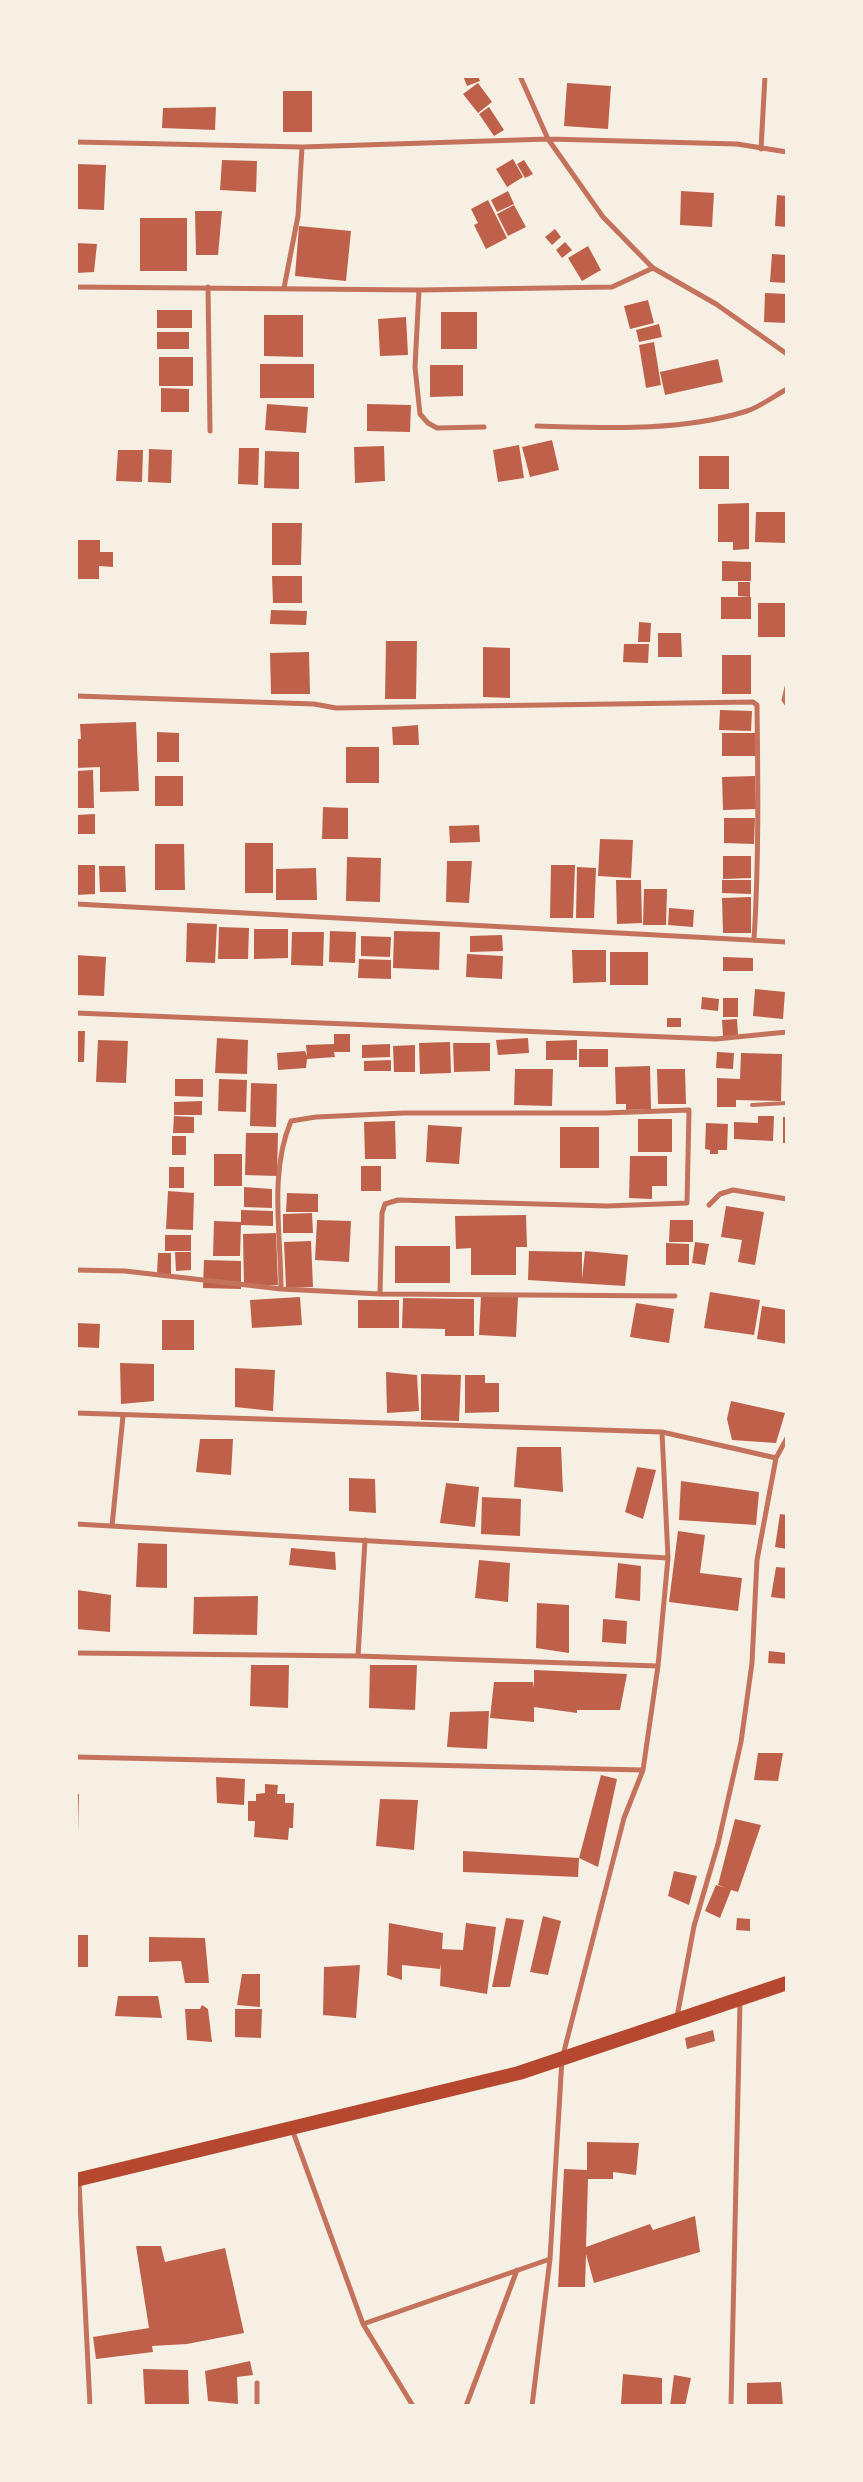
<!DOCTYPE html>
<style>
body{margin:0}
#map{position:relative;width:863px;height:2482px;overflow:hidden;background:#f6efe4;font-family:"Zilla Slab",serif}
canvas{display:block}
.frame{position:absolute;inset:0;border:78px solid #f6efe4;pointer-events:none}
</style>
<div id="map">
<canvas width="863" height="2482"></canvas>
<div class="frame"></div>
</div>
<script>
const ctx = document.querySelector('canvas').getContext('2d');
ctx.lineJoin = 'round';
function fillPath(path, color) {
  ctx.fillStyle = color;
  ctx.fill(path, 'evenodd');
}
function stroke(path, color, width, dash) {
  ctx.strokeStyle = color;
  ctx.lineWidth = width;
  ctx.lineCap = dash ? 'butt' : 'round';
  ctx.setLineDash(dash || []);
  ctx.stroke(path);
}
const building = new Path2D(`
 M463,76H478L480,81L467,86Z
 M478,83L492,102L478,113L463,94Z
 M567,83L611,86L608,129L564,126Z
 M283,91H312V132H283Z
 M216,107L215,130L162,128L163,108Z
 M489,107L504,130L494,136L479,114Z
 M513,159L523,177L507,187L496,169Z
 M222,160L257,161L256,192L220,190Z
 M524,160L533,174L525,178L517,164Z
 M76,164L106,165L104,210L76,209Z
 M508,191L514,204L497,212L491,200Z
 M681,191L714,193L712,227L680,225Z
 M777,195L787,196V227L775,226Z
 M488,200L507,238L486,249L474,225L478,223L471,209Z
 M514,205L526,227L508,236L497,214Z
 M195,211H222L218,255H196Z
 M140,218H187V271H140Z
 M299,226L351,231L346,281L295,276Z
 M555,229L561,237L552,245L545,237Z
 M565,242L572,250L562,258L556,250Z
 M76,243L97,244L94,272L76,273Z
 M588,246L601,270L582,281L568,258Z
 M772,254L787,255V283L770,282Z
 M765,293L787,294V323L764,322Z
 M648,300L654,323L630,329L624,306Z
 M157,310H192V328H157Z
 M441,312H477V349H441Z
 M264,315H303V357L264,356Z
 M406,317L408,355L380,356L378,319Z
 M659,324L662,337L639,342L636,330Z
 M157,332H189V349H157Z
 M654,342L661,385L646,388L639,345Z
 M159,357H193V386H159Z
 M718,359L723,382L665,395L660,372Z
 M260,364H314V398H260Z
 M430,365H463V396L430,397Z
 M161,388L189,389V412H161Z
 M267,404L308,407L306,433L265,430Z
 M367,404L411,405L410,432L367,431Z
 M552,440L559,470L530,477L522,447Z
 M519,445L524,478L498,482L493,450Z
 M384,446L385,481L355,483L354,447Z
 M239,448H259L258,485L238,484Z
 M149,449L172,450L171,483L148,482Z
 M118,450H143L142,482L116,481Z
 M265,451L299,452V489L264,488Z
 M699,456H729V489H699Z
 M749,503V549L733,550V542H718V504Z
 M756,512H787V543L755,542Z
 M272,523H302L301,565H272Z
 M76,540H100V552H113V567L99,566V579H76Z
 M722,561L751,562V581H722Z
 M272,576H302V603H273Z
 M738,582H750V597L738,596Z
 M721,597H751V619H721Z
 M758,603H787V637H758Z
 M271,610L307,611L306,625L270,624Z
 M639,622L651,623L650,642H638Z
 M658,633H681L682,657H658Z
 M386,641H417L416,699H385Z
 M624,644H649L648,663L623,662Z
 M483,647L510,648V698L483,697Z
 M309,652L310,694H271L270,653Z
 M722,655H751V694H722Z
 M720,710L752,711L751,731L719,730Z
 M136,722L139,791L100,792V767L76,768V739H81L80,724Z
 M418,725L419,745H393L392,727Z
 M157,732L179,733V762H157Z
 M722,733H755V756H722Z
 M346,747H379V783H346Z
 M93,770L94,808H76V771Z
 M155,776H183V806H155Z
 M755,776L756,809L723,810L722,777Z
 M323,807L348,808V839H322Z
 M95,814V834H76V815Z
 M724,818H755L754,844L724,843Z
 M479,825L480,842L450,843L449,826Z
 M600,839L633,840L631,878L598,876Z
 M245,843H273V893H245Z
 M155,844H184L185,890H155Z
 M723,856H751V878L723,879Z
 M347,857L381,858L380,902L346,901Z
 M447,861H472L469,903L446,902Z
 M76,865H95V894L76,895Z
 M551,865H575L573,918H550Z
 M99,866H125L126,892H100Z
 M577,867L596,868L594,918H576Z
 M316,868L317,900H276V869Z
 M616,880H641L642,923L617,924Z
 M722,880H751V894L722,893Z
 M644,889H667L666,925H643Z
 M751,897V933H723L722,898Z
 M669,908L694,910L693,927L668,925Z
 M187,923L217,924L215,963L186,962Z
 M219,927L249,928L248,959H218Z
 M254,929H288V958L254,959Z
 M330,931L356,932L355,963L329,962Z
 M394,931L440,932L439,970L393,968Z
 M292,932H324L323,966L291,965Z
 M502,935L503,951L470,952V936Z
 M361,936L391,937L390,957L361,956Z
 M572,950H606V982L573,983Z
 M610,952H648V985H610Z
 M467,954L503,956L502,979L466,977Z
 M76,955L106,957L104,996L76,995Z
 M723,957L753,958V971H723Z
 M359,959L391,960V979L358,978Z
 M755,989L785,992L783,1019L753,1016Z
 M702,997L719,999L718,1011L701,1009Z
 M723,998H738V1017H723Z
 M667,1018H681V1027H667Z
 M737,1019L738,1036H723L722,1020Z
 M76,1031H85L84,1062H76Z
 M334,1034H350V1052H334L335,1057L307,1059L306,1068L278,1070L277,1053L305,1051L307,1056L306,1045L334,1044Z
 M217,1038L248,1040L247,1074L215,1073Z
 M528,1038L529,1053L498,1055L496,1040Z
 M98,1040L128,1041L126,1083L96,1082Z
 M577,1040V1060H546V1041Z
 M450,1042L451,1073L420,1074L419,1043Z
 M453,1043H490V1071L454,1072Z
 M390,1044V1057L362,1058V1045Z
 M415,1045V1072H394L393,1046Z
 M579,1049H608V1067H579Z
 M717,1052L734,1053L733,1069L716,1068Z
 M741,1053L782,1054L781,1101L736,1100V1107H717V1078L740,1079Z
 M391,1060V1071H364V1061Z
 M650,1066L651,1109L626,1110V1104H616L615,1067Z
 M515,1069H553L552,1106L514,1105Z
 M657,1069H685L686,1104H658Z
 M175,1079H203V1097L175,1096Z
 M219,1079L247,1080L246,1112L218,1111Z
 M251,1083L277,1084L276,1127L250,1126Z
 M202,1101V1115H174V1102Z
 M174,1116L194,1117V1133H173Z
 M758,1116H774L773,1141L734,1139V1122L758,1123Z
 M783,1117H787V1143H783Z
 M638,1119H672V1152H638Z
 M395,1121L396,1159H365L364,1122Z
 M706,1123L728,1124L727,1150H718V1154H710V1150L705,1149Z
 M428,1125L462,1127L459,1164L426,1162Z
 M560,1127H599V1168H560Z
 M246,1133H278L277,1176L245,1175Z
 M172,1136H186V1155H172Z
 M214,1154H242V1186H214Z
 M630,1156H667V1186H652V1199L629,1198Z
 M361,1166H381V1191H361Z
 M169,1167H184V1188H169Z
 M244,1187L272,1189V1208L244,1207Z
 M168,1191L194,1193L193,1230L166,1229Z
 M287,1193L318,1194V1212H286Z
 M726,1206L764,1212L755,1265L738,1262L742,1240L721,1237Z
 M241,1210L273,1211V1226L241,1225L240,1256H213L214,1221L241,1222Z
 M312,1213L313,1233H283V1214Z
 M526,1215L527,1247H516V1275H471V1248L456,1249L455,1216Z
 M317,1220L351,1221L349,1262L315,1260Z
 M670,1220H693V1242H669Z
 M276,1233L278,1285L244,1286L243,1234Z
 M165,1235H191V1251H165Z
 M311,1241L313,1287L286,1288L284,1242Z
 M695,1242L709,1244L705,1265L692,1263Z
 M666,1243L689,1244V1265H666Z
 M395,1246H450V1283H395Z
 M529,1251L582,1252V1279L585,1251L628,1255L625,1286L528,1280Z
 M175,1252H191V1270L176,1271Z
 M158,1253H171V1275H157Z
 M204,1260L241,1261V1289L203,1288Z
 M710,1292L760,1300L754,1335L704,1328Z
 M481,1296L518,1297L516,1337L479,1335Z
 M300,1297L302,1325L252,1328L250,1300Z
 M403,1298L474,1299V1336H445V1329L402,1328Z
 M358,1300H399V1328H358Z
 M636,1303L674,1309L669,1343L630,1337Z
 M762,1306L787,1310V1344L757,1339Z
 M162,1320H194V1350H162Z
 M76,1323L100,1324L99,1348L76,1347Z
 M120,1363L154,1364V1401L121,1404Z
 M235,1368L275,1370L273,1411L235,1407Z
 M386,1372L417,1375L419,1411L387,1413Z
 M421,1374L461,1375L459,1421L421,1420Z
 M465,1375H485V1383H499V1412L465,1413Z
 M731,1401L785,1413L776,1443L732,1440L727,1419Z
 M200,1439H233L231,1475L196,1472Z
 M517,1447H561L563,1492L514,1487Z
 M637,1467L656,1470L643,1519L625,1512Z
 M349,1478L375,1479L376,1513L349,1511Z
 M681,1481L759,1492L756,1525L679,1520Z
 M446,1483L479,1487L475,1527L440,1523Z
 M482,1497L521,1499L520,1536L481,1534Z
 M780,1514L787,1515V1549L775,1547Z
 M678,1531L705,1535L700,1573L742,1578L738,1611L669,1602Z
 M138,1543L167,1544V1588L136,1587Z
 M291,1548L335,1552L336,1570L289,1565Z
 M479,1560L510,1563L508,1602L475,1598Z
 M618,1563L641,1566L640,1601L615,1598Z
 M776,1567L787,1568V1599L771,1597Z
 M77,1590L111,1595L110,1632L76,1629Z
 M258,1596L257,1635L193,1634L194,1597Z
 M537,1603L569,1605V1653L536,1648Z
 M603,1619L627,1621L626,1644L602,1642Z
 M769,1651L787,1653V1664L768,1663Z
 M251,1665H289L288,1708L250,1706Z
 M370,1665H417L415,1710L369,1708Z
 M534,1670L627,1674L620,1710H577V1713L534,1707V1722L490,1718L494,1682H533L534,1688Z
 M489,1711L487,1749L447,1747L450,1712Z
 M758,1753H783L778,1781L754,1780Z
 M601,1775L617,1779L598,1867L579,1858Z
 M216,1777L245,1779L244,1805L217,1803Z
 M265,1784L278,1785L277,1794H285V1803H294L293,1828H289L288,1840L254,1837L255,1821H248V1801H256V1794L265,1793Z
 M76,1794H79L78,1832H76Z
 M380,1799L418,1800L414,1850L376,1846Z
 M735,1819L761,1825L738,1892L731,1890L720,1918L705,1911L716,1885L726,1888L718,1885Z
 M463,1851L579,1858L578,1877L463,1872Z
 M674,1871L697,1876L689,1905L668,1896Z
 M543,1916L561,1921L548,1975L530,1972Z
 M506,1918L524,1920L510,1987H492Z
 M737,1918L750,1919V1931L736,1930Z
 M389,1923L443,1933L442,1949L463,1950L466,1923L496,1927L487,1994L440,1986L441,1963L440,1969L402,1965V1980L387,1975Z
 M76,1935H88V1967H76Z
 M149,1937L205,1938L209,1983H185L181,1961L149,1962Z
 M360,1965L356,2018L323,2015L324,1967Z
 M242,1974H260V2007L237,2005Z
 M118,1996H158L162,2018L115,2016Z
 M202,2005L208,2009L212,2042L187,2040L185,2009H200Z
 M235,2009H262L261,2038L235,2037Z
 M713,2030L715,2041L687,2049L685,2038Z
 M587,2142L639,2143L636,2175L613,2172V2179H588L586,2247L650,2224L653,2230L695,2216L700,2252L594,2283L586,2254L585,2287H558L564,2169L587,2170Z
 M136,2246H161L165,2262L225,2248L244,2333L187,2344L152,2346L153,2352L96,2359L93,2337L149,2328Z
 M250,2361L253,2375L237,2377L238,2404L208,2401L205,2371Z
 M143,2369L188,2370L189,2406H145Z
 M623,2374L662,2378V2405L621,2404Z
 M674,2375L691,2378L685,2406H670Z
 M781,2382L783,2406H747V2383Z`);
const service = new Path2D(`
 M752,1105L787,1103`);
const minor = new Path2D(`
 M520,76L548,139L603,217L653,268L716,304L787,354
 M76,142L302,147
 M761,149L765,76
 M76,287L419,290L612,287L653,268
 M208,287L210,431
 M284,288L298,216L302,147L548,139L737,144L787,152
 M419,290L415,367L420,414L428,423L437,428L484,427
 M537,426C606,428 680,432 747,411C760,407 774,396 787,389
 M787,687L784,700L787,704
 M76,696L314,704L336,708L753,702L757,705C758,783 759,861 754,940
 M76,904L787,942
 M76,1013L716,1039L787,1032
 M709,1205L720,1194L733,1190L787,1199
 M76,1270L125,1271L281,1289L380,1294L675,1296
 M281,1289C281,1234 269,1173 291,1121L316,1117L404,1113H605L689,1110L687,1203L607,1206L398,1200L385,1204L382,1213L380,1294
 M76,1413L662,1432L776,1458
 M76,1524L668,1558
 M112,1526L123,1416
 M76,1653L358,1656L658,1666L643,1770
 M358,1656L365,1540
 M658,1666L668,1558L662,1432
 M76,1757L643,1770L624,1818L562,2059L550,2259L532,2406
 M677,2017L694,1926L718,1844L741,1742L752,1663L757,1560L776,1458L787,1438
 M292,2129L363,2324L413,2406
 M79,2182L90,2406
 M363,2324L550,2259
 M257,2406V2383
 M466,2406L517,2270
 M731,2406L740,2001`);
const trunk = new Path2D(`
 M76,2180L519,2073L787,1983`);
fillPath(building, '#bf614a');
stroke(service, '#c5725c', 4);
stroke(minor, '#c5725c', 5);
stroke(trunk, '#b5482f', 14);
</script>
